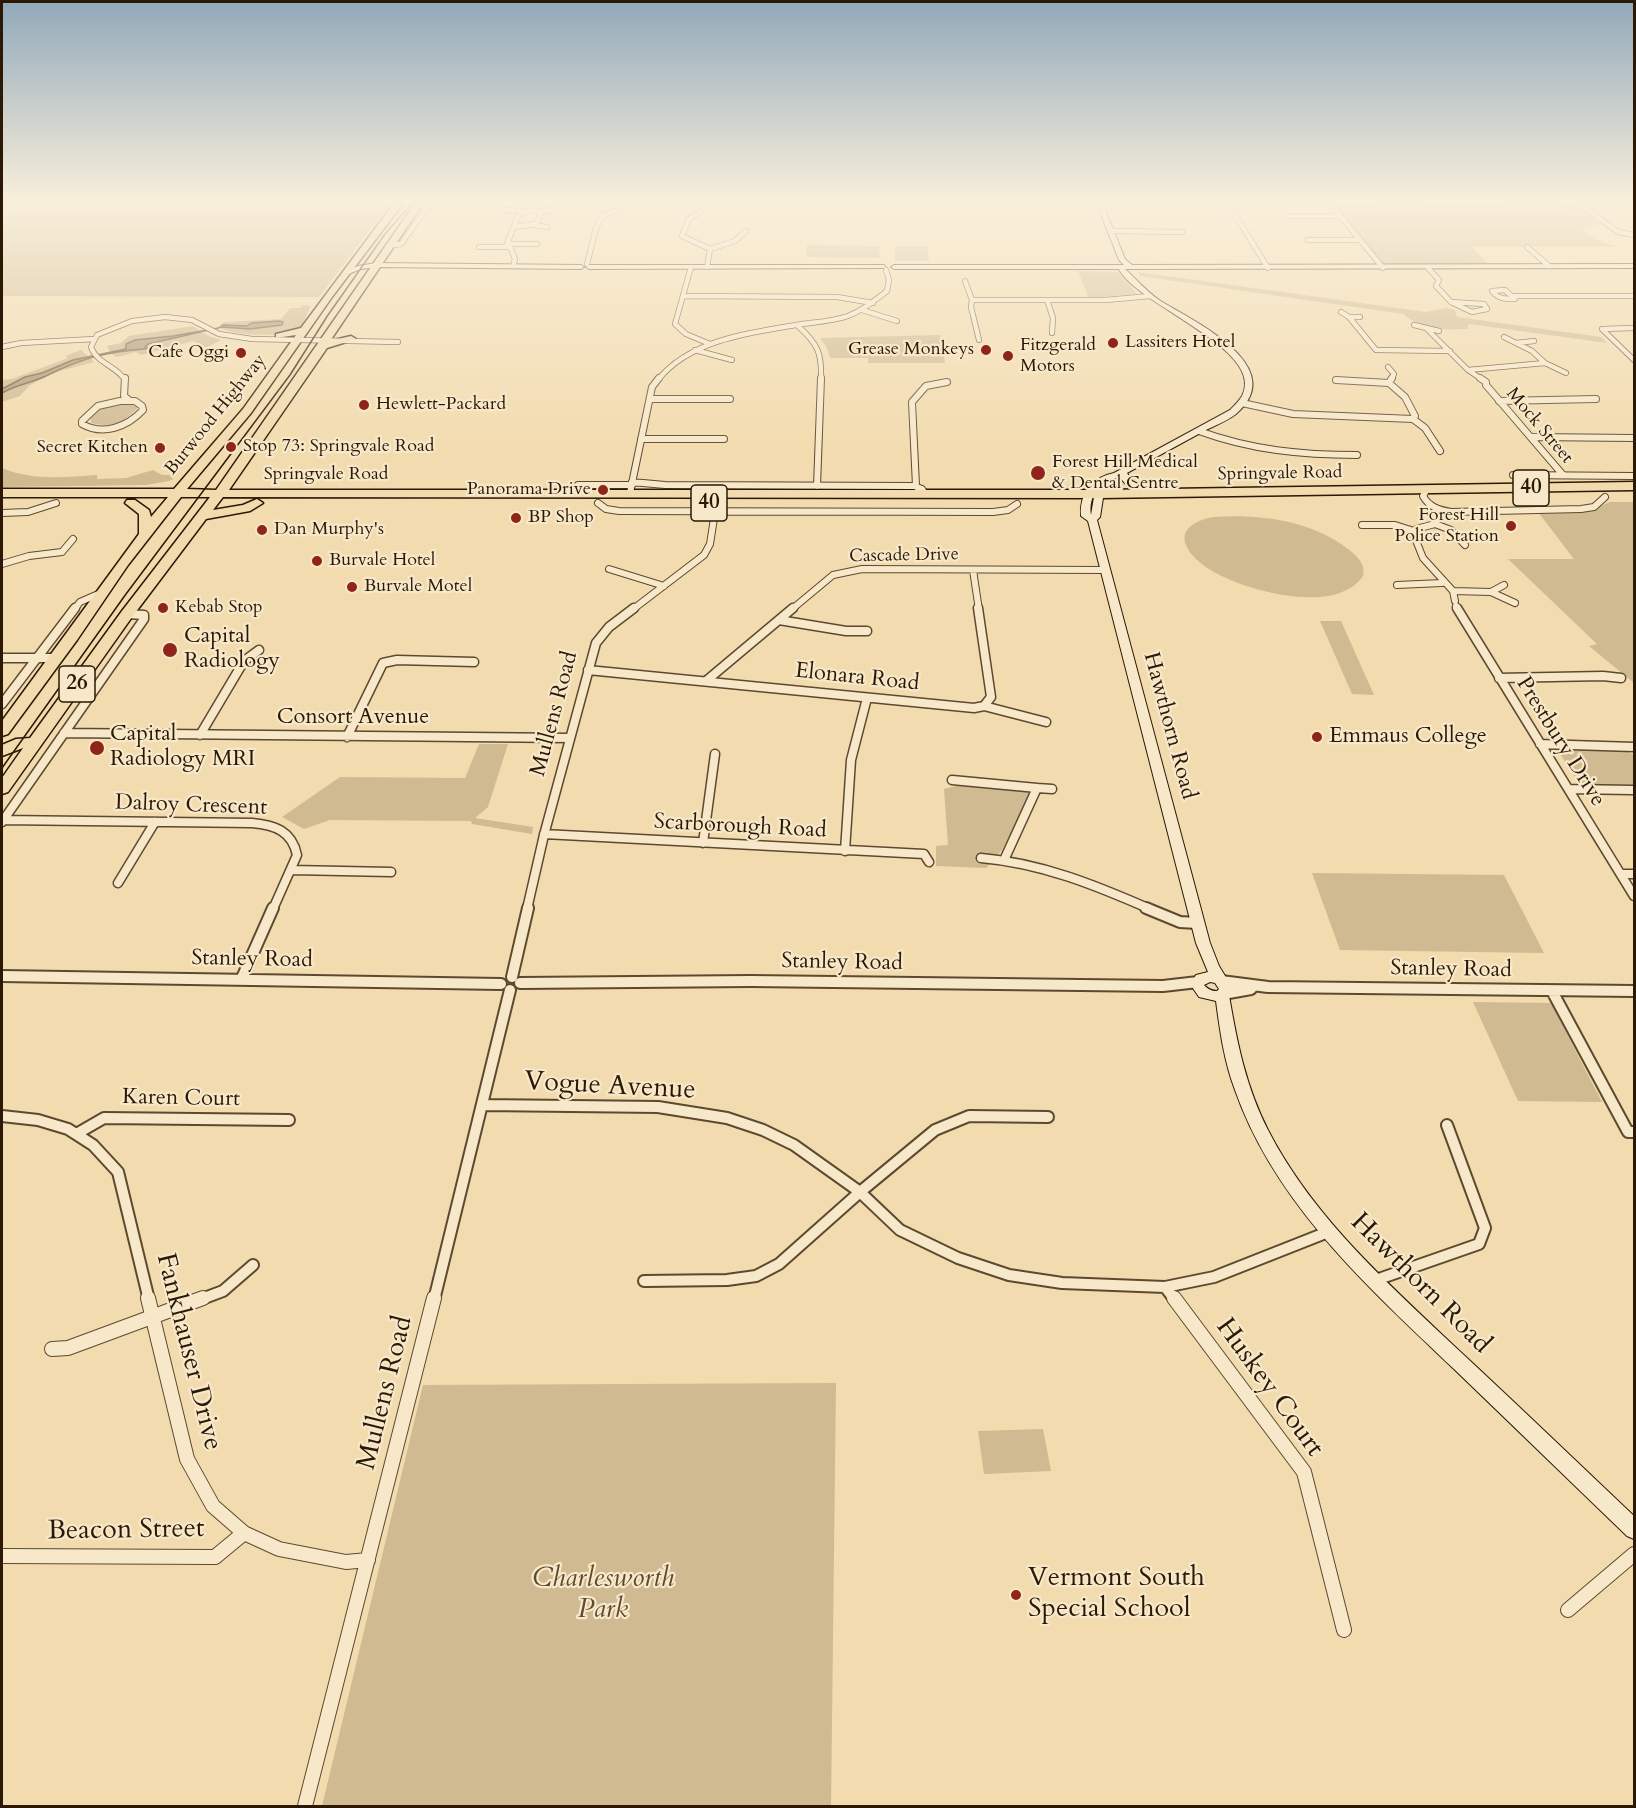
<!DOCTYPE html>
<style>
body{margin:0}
#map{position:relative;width:1636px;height:1808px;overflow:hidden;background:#f2dbae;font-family:Cardo,serif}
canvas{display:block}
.frame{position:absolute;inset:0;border:3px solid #2b1805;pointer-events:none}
</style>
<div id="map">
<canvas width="1636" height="1808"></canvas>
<div class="frame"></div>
</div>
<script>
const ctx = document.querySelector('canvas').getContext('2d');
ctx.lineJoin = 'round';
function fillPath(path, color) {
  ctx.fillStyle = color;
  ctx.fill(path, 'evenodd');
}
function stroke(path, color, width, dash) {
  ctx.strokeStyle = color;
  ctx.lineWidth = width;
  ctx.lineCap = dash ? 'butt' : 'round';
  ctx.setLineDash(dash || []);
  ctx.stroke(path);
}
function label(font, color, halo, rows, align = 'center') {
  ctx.font = font + ' Cardo,serif';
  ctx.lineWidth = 4.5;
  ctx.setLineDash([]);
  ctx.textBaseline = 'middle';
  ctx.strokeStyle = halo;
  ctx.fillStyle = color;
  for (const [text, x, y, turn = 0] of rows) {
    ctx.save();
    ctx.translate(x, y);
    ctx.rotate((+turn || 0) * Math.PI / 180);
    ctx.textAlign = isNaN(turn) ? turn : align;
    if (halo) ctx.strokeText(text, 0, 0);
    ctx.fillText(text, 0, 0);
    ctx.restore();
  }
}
const green = new Path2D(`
 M6,202H391L319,297L2,296V206Z
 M1560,202L1581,209L1601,224L1582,229L1591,237L1616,247H1472L1489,265H1383L1331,203Z
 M807,245L879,246L880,258L806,257Z
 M895,246H927L929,261H895Z
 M1078,271L1118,272L1137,294L1089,298Z
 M1138,272L1426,312L1446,308L1455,310L1457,317L1601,337L1607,343L1469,324L1467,329C1442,330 1423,331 1403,314L1140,276Z
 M302,305L311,306C307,313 304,325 297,329C282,338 233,336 218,327L224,322L281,319L290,308H300Z
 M193,326L208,336L221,340L206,348L193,341L141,355L136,352L117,357L110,353L107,346L121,343L129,336Z
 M940,335L945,363H868V358H830L827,348L820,338Z
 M81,350L94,362L49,374L29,386L20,396L2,402V380L12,379L68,358L65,356Z
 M122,402L137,406V409C120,424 115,428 91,423V418L101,408Z
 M2,468C32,481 65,477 97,475V479L126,478L153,470L162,475H174L173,479L169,481L146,485L2,487Z
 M1610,502H1634V683L1589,646L1597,644L1508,559H1574L1538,512L1593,509Z
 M1213,517C1258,514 1311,520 1348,549C1357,556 1366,564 1363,576C1337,615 1250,592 1216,573C1186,557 1165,527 1213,517Z
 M1320,621H1341L1374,695L1352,694Z
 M479,744H508L488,807L475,818L533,827L532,834L472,824L471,821L330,820L304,829L282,817L340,777L465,778Z
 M1557,749H1622L1634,755V786L1580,785Z
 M964,784L1033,791L1002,850L986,868L936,866V846L948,845L944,789Z
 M1312,873L1504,875L1544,953L1340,950Z
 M1473,1002L1551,1003L1602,1102L1518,1101Z
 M836,1383L831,1806H322L423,1385Z
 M1043,1429L1051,1471L984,1474L978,1431Z`);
const water = new Path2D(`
 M279,321L283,322L282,325L250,329L222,327L148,344L145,347L148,348L145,349C106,352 82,358 46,376C31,383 16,385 2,393V389L25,377L42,373L73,360L126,349V344L135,340L173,336L219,328L223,325L247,326L251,323Z`);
const streetFar4 = new Path2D(`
 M1227,202L1268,268
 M1329,202L1383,268
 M1567,202L1588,210L1618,232L1634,235
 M792,207L796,202
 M1100,207H1168
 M506,210L522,211
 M539,211L553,210
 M1290,216H1340
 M533,225L547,227
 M1110,231L1182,232
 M1308,240H1360
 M507,244H537
 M388,246L401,244L431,202
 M479,247H508
 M1527,247L1549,266
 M710,249L735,241L746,231
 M587,264L596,228L602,216L640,202
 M513,266L515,259L508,241L519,214L531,210L541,213L536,224L514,227
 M691,267L675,324L686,334L710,344
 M707,267L710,249L682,236L689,219L714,202
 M1428,268L1439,280L1436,286L1451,302
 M965,281L972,300L971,307L979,340
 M1505,290L1515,299C1506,299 1498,299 1492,291Z
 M683,296L837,297L873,303
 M1514,296H1634
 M972,300H1106L1150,296
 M1047,300L1053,318L1052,333
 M1451,302L1484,304L1487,309L1472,312Z
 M862,310L897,321
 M1341,312L1349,317H1360
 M1349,317L1376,350L1450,351
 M1414,325L1439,331
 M798,326C818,344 822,353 821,380
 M1634,328L1602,329L1634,360
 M1428,330L1468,370L1483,380
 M1504,337L1516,343L1534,341
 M2,347L21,343L94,339
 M695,350L732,360
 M1545,363L1566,373
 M1388,367L1394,374L1391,380
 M1468,370L1545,363L1532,351L1516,343
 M125,380C117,366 97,364 91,347L97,335L132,321L165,317L192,320L219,334L252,339L398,342
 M658,380C690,339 754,332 802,324C817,322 834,321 848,316C863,310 874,301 887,291L889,280L886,270`);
const streetFar3 = new Path2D(`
 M125,378L124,396L129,400
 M1392,378L1389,383L1405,397L1415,416L1413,419L1425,428L1440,451
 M1480,378L1486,382V385L1563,475
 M1336,380L1389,383
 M650,399H730
 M120,401H135L142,406L143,410C127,427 103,436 82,424V421L98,406Z
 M1499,401L1596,399
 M1242,403L1293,414L1413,419
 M1199,431C1251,450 1302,455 1357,455
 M1532,437L1634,438
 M641,439H724
 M1513,475L1634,476
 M632,482L665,485L914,486L922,489L925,494
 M578,485H632
 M817,486L821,378
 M916,486L912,402L926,386L947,382
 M1427,489L1423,496C1429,507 1439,510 1451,512L1581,509L1594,507L1605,497
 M630,493L652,387L659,378
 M598,503L606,509L619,511L993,512L1008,510L1017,504
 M1443,511L1435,524L1416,529L1413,533L1423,558L1453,591L1455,601
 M2,513L28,512L56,503
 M1435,524L1451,530L1465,545
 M1362,525H1395L1414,531
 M2,564L29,556L62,552L73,539
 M609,569L664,586
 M973,570L979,610
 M1397,585L1442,583
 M1453,591L1491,592L1515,603
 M1491,592L1504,585
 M1456,606L1458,610
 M74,610L80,602L103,592
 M632,610L704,555L710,544L715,512
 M791,610L833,575L862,569L1105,570`);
const streetFar2 = new Path2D(`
 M1457,608L1634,896
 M779,620L846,631H867
 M2,658H57
 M588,670L974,708L984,706L991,697L978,608
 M1499,678L1603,676L1621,678
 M706,681L793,608
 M2,704L75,608
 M984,706L1046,722
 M64,733L570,738
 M200,735L244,661L259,650
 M347,737L383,663L397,660L474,662
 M1540,744L1634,747
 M952,780L1037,788L1005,858
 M1037,788L1052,789
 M1569,789L1633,790
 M3,820L252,823C275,825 292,831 297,855L273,909
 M2,822L144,619V615L127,614
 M544,834L924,854L929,862
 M703,843L715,754
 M845,851L851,760L867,698
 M981,858C1041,863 1095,885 1150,909
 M292,870L391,872
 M1622,874H1634
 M118,883L155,822
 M527,909L544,835L596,643L609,627L634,608`);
const streetFar1 = new Path2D(`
 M1146,908L1180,922L1197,923
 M2,976L501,984
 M512,977L528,908
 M242,978L273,908
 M1221,981L1268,987L1634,991
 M520,983L751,981L1163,986L1198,982
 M1552,991L1628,1132H1634
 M1223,994L1251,989
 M483,1105L658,1107L727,1118L763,1130L794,1145L860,1192L900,1230L958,1258L1009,1275L1062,1283L1165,1287L1214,1277L1328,1232
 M2,1116L38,1120L68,1129L93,1145L118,1172L149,1300
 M78,1133L104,1118L289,1120
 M644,1281L727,1280L756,1276L779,1264L860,1192L935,1130L969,1116L1048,1117
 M1373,1281L1479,1244L1485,1228L1447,1125
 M1165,1287L1175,1300
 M199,1300L223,1291L253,1265
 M434,1300L510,990`);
const street = new Path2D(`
 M148,1298L187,1459L213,1506L244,1533L279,1549L346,1562L368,1560
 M1174,1298L1304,1472L1344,1630
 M52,1349L68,1348L203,1298
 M2,1556L215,1557L244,1533
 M1568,1610L1634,1554
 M305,1806L434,1298`);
const secondary = new Path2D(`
 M1096,202H1102L1125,259L1132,265L1634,264V268L1125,269C1136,279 1146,291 1159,300C1191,320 1292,366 1236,414C1227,421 1214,426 1204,431C1178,445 1153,459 1127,473L1132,481L1153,492V496C1141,497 1126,487 1120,477C1101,481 1088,494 1091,515L1094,497L1108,482H1114L1116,484L1103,498L1100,517L1097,520L1210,943L1219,966L1233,989L1229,995C1237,1043 1246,1087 1268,1130C1314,1220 1394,1289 1466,1357C1523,1410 1578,1463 1634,1516V1539L1627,1536C1569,1480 1512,1425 1454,1369C1369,1288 1275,1204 1235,1090C1224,1061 1220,1031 1216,1001L1199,997L1190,984L1196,975L1208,972L1196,943L1088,521L1081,516C1079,494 1093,477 1114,473L1230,410C1234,406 1239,401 1242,396C1267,349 1136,305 1119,269H894L891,267L894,265H1124L1119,260ZM1210,982L1215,983L1219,989L1217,991C1211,991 1208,989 1204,985Z
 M376,263L581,265L584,267L581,269L376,267L361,269L346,275L343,273L358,266Z
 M884,265L886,268L589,269L586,267L589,265Z`);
const highway = new Path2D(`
 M395,202H404L332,297L251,413L187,489L216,490L416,202H424L330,341L351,336L356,339L327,348L229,490H1101L1634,482V490L1101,498L223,497L213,510L243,505L257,499L263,503L250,511L206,519L132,617L8,792L2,794V778L23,748L2,756V745L16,739L30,738L122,611L210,497H181L128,565L77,640L8,734L2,736V721L139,534V514L125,503L127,500H135L149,510L151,517L168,497H2V489H174L243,409L296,335L276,338V334L301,328Z`);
const tram = new Path2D(`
 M2,768L126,594L290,375L328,315L385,234L413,202`);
const markers = [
 [1113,343,6,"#8f2418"],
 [986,350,6,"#8f2418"],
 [241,353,6,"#8f2418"],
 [1008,356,6,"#8f2418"],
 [364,405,6,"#8f2418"],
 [231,447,6,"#8f2418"],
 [160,448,6,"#8f2418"],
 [1038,473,8,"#8f2418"],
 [603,490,6,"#8f2418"],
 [516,518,6,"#8f2418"],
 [1511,526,6,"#8f2418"],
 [262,530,6,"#8f2418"],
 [317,561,6,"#8f2418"],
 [352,587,6,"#8f2418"],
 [163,608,6,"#8f2418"],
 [170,650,8,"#8f2418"],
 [1317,737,6,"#8f2418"],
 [97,748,8,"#8f2418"],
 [1016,1595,6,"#8f2418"]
];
const farPoinames = [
 ["Lassiters Hotel",1125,343],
 ["Fitzgerald",1020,346],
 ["Motors",1020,367],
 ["Grease Monkeys",974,350,"right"],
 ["Cafe Oggi",229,353,"right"],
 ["Hewlett-Packard",376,405],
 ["Stop 73: Springvale Road",243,447],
 ["Secret Kitchen",148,448,"right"],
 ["Forest Hill Medical",1052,463],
 ["& Dental Centre",1052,484],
 ["Panorama Drive",591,490,"right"],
 ["Forest Hill",1499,516,"right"],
 ["Police Station",1499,537,"right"],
 ["BP Shop",528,518],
 ["Dan Murphy's",274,530],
 ["Burvale Hotel",329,561],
 ["Burvale Motel",364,587],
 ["Kebab Stop",175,608]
];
const farStreetnames = [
 ["Burwood Highway",216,415,-51],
 ["Mock Street",1539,426,50],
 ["Springvale Road",1280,474,-1],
 ["Springvale Road",326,475],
 ["Cascade Drive",904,556,-1]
];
const shields = [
 [1531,488,36],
 [709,503,36],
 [77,684,36]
];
const shieldNames = [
 ["40",1531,488],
 ["40",709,503],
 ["26",77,684]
];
const poiNames = [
 ["Capital",184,637],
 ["Radiology",184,662],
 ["Capital",110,735],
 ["Radiology MRI",110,760],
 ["Emmaus College",1329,737]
];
const streetNames = [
 ["Elonara Road",857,678,6],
 ["Mullens Road",555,714,-75],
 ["Consort Avenue",353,718],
 ["Hawthorn Road",1169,726,75],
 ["Prestbury Drive",1560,742,58],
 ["Dalroy Crescent",191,806,2],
 ["Scarborough Road",740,827,3],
 ["Stanley Road",252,960,1],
 ["Stanley Road",842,963,1],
 ["Stanley Road",1451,970,1],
 ["Karen Court",181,1099,1]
];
const nearStreetnames = [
 ["Vogue Avenue",610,1087,3],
 ["Hawthorn Road",1420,1284,45],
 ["Fankhauser Drive",188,1352,76],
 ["Huskey Court",1269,1388,54],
 ["Mullens Road",386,1393,-76],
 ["Beacon Street",126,1531,-1]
];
const nearPoinames = [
 ["Vermont South",1028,1579],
 ["Special School",1028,1610]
];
const nearParknames = [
 ["Charlesworth",603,1580],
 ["Park",603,1611]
];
fillPath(green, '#d0ba91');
fillPath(water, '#ae9975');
stroke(water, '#7a6548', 1.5);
stroke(streetFar4, '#5d492f', 6);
stroke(streetFar3, '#5d492f', 8);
stroke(streetFar2, '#5d492f', 11);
stroke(streetFar1, '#5d492f', 14);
stroke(street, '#5d492f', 16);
stroke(secondary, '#2b1805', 2);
stroke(highway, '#2b1805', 3);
stroke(streetFar4, '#f7e8ca', 4.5);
stroke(streetFar3, '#f7e8ca', 6);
stroke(streetFar2, '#f7e8ca', 8);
stroke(streetFar1, '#f7e8ca', 10);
stroke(street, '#f7e8ca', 14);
fillPath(secondary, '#f7e8ca');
fillPath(highway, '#f2dbae');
stroke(tram, '#2b1805', 1.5);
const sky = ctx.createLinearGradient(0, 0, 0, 456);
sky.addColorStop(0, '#91a9ba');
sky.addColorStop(0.44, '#f9efdb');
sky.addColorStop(1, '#f9efdb00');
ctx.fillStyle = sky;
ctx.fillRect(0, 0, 1636, 456);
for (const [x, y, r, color] of markers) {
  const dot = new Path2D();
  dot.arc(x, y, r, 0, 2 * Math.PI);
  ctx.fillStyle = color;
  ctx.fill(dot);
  stroke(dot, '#f7e8ca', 2);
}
label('18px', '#2b1805', '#f7e8ca', farPoinames, 'left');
label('18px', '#2b1805', '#f7e8ca', farStreetnames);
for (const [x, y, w] of shields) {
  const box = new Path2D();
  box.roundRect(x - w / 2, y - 18, w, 36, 4.5);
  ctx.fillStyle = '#f7e8ca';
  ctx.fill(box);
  stroke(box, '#2b1805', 1.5);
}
label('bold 21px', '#2b1805', null, shieldNames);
label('22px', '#2b1805', '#f7e8ca', poiNames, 'left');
label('22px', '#2b1805', '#f7e8ca', streetNames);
label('27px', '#2b1805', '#f7e8ca', nearStreetnames);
label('27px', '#2b1805', '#f7e8ca', nearPoinames, 'left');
label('italic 27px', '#5d492f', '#f7e8ca', nearParknames);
</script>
